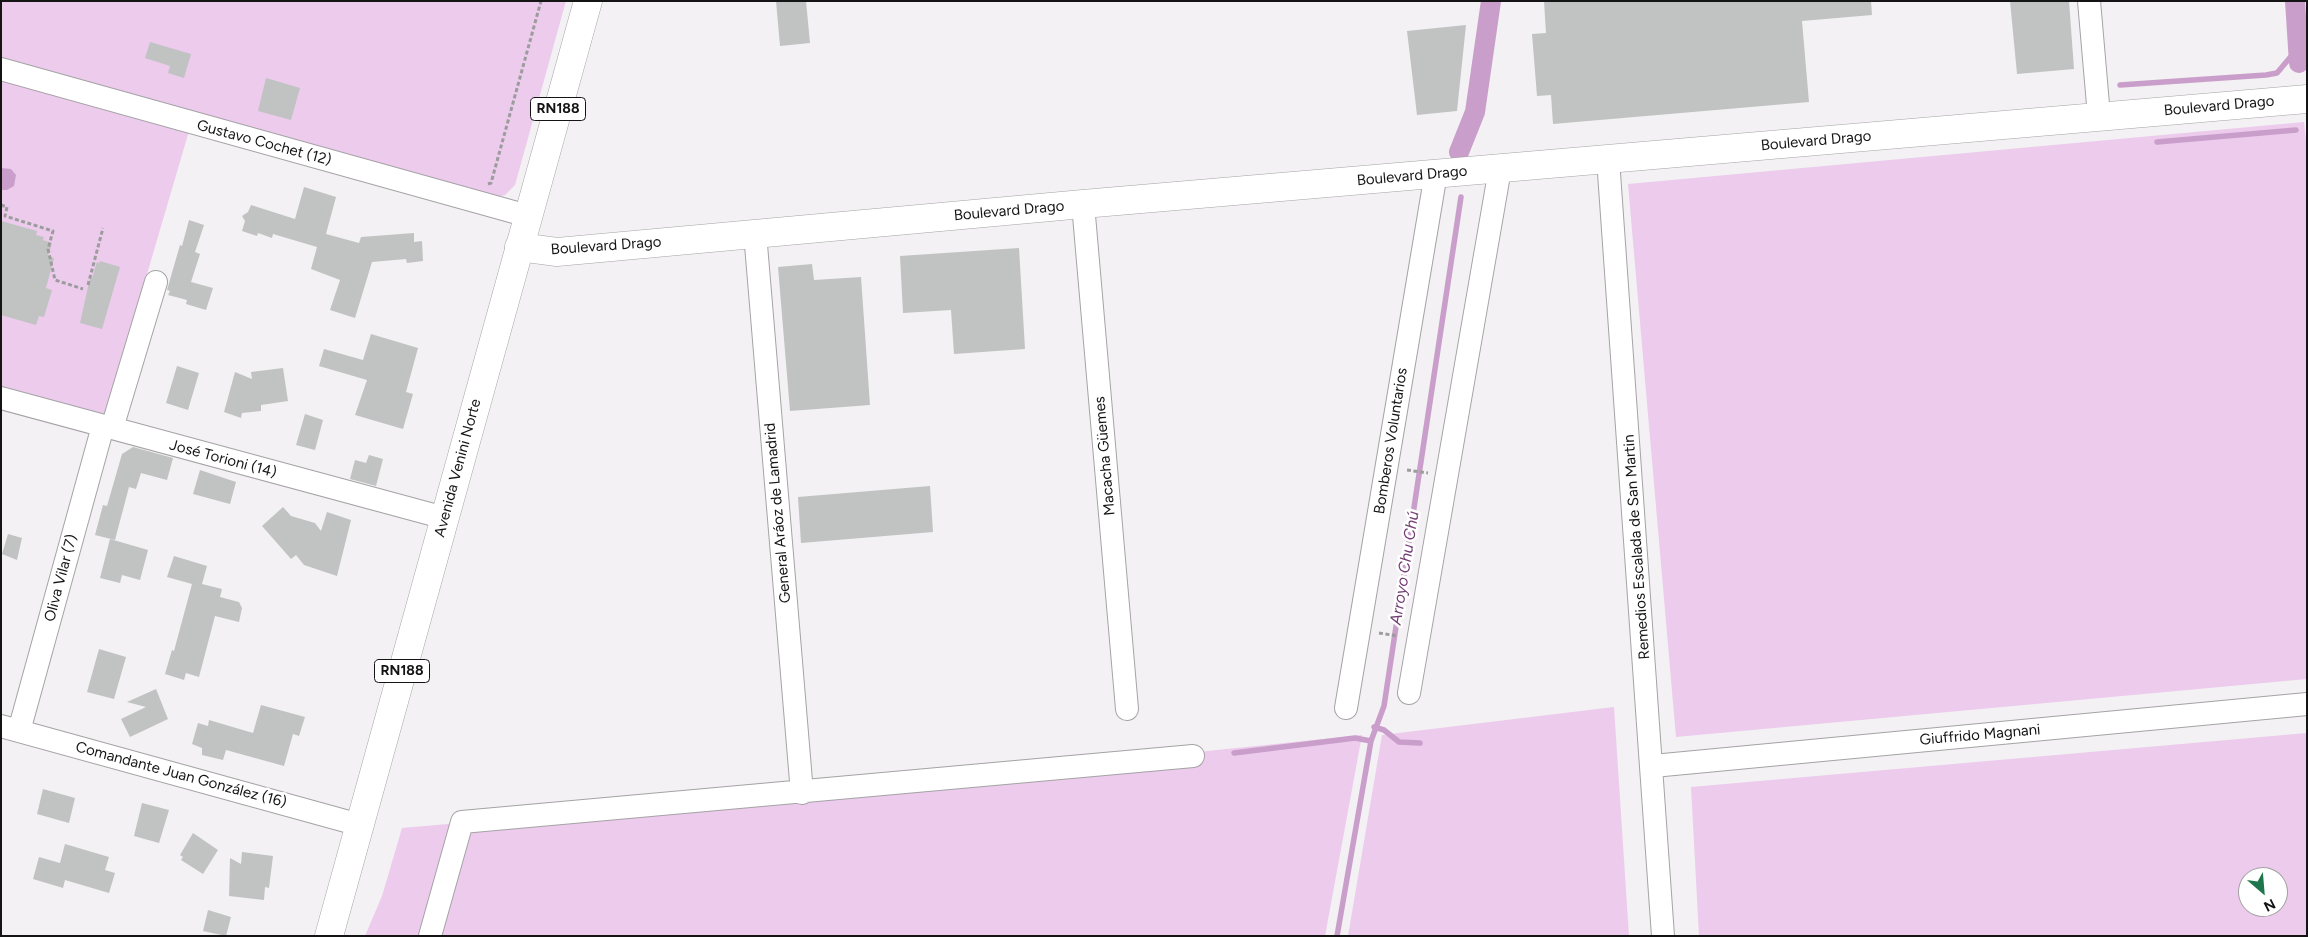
<!DOCTYPE html>
<meta charset="utf-8">
<style>
body{margin:0}
#map{position:relative;width:2308px;height:937px;overflow:hidden;background:#f3f1f3;font-family:Figtree,sans-serif}
canvas{display:block}
.frame{position:absolute;inset:0;border:2px solid #151415;pointer-events:none}
.north{position:absolute;left:2238px;top:867px;width:50px;height:50px;box-sizing:border-box;background:#fff;border:1px solid #a1a1a1;border-radius:50%;rotate:153deg;font-size:14px;font-weight:700;line-height:20px;text-align:center;color:#151415}
.north::after{content:'';display:block;margin:auto;width:18px;height:22px;background:#1e774c;clip-path:polygon(50% 0,100% 100%,50% 72%,0 100%)}
</style>
<div id="map">
<canvas width="2308" height="937"></canvas>
<div class="frame"></div>
<div class="north">N</div>
</div>
<script>
const ctx = document.querySelector('canvas').getContext('2d');
ctx.lineJoin = 'round';
function fillPath(path, color) {
  ctx.fillStyle = color;
  ctx.fill(path, 'evenodd');
}
function stroke(path, color, width, dash) {
  ctx.strokeStyle = color;
  ctx.lineWidth = width;
  ctx.lineCap = dash ? 'butt' : 'round';
  ctx.setLineDash(dash || []);
  ctx.stroke(path);
}
function label(font, color, halo, rows, align = 'center') {
  ctx.font = font + ' Figtree,sans-serif';
  ctx.lineWidth = 5;
  ctx.setLineDash([]);
  ctx.textBaseline = 'middle';
  ctx.strokeStyle = halo;
  ctx.fillStyle = color;
  for (const [text, x, y, turn = 0] of rows) {
    ctx.save();
    ctx.translate(x, y);
    ctx.rotate((+turn || 0) * Math.PI / 180);
    ctx.textAlign = isNaN(turn) ? turn : align;
    if (halo) ctx.strokeText(text, 0, 0);
    ctx.fillText(text, 0, 0);
    ctx.restore();
  }
}
const green = new Path2D(`
 M1,1H566L515,185L505,195L498,197L194,114L105,417L1,387Z
 M2304,122L2307,150V679L1676,737L1628,184Z
 M1614,707L1629,936H1348L1382,735Z
 M2307,733V936H1699L1691,787ZM2248,877H2278V907H2248Z
 M1362,735L1325,936H365L382,896L402,828L802,793Z`);
const water = new Path2D(`
 M1,168L11,169L16,175L14,186L7,190H1Z`);
const stream = new Path2D(`
 M2120,85L2266,75L2277,73L2298,48
 M2157,142L2296,130
 M1374,727L1384,730L1399,742L1420,743
 M1234,753L1355,738L1371,741
 M1337,936L1371,741L1384,706L1461,197`);
const canal = new Path2D(`
 M2295,1L2299,63
 M1459,152L1475,112L1491,1`);
const building = new Path2D(`
 M776,1H806L810,43L780,46Z
 M1544,1H1871L1872,15L1802,21L1809,102L1553,124L1551,95L1537,96L1532,34L1546,33Z
 M2010,1H2069L2074,69L2017,74Z
 M1466,25L1457,111L1417,115L1407,31Z
 M150,42L191,54L184,78L168,73L170,66L145,58Z
 M266,78L300,88L291,120L258,111Z
 M304,187L336,197L326,234L359,243L361,237L414,233V242L422,241L423,261L407,263L406,259L372,262L355,318L330,310L340,280L311,269L317,247L273,234L272,238L258,233L257,236L242,231L245,221L242,216L248,212L251,205L295,219Z
 M189,220L204,225L195,252L200,254L191,282L213,288L206,310L186,304L187,300L168,295L170,291L167,290L180,245L182,246Z
 M1,221L37,231L36,235L44,237L43,240L52,243L48,256L54,258L46,288L52,290L44,317L39,316L36,325L1,315Z
 M1019,248L1025,349L954,354L951,310L903,313L900,256Z
 M100,261L120,267L102,329L80,323L90,278H92L97,262L100,263Z
 M812,264L814,280L861,277L870,405L790,411L778,267Z
 M371,334L418,348L406,392L413,394L403,429L355,415L367,380L319,366L324,349L363,360Z
 M177,366L199,373L188,410L166,403Z
 M283,368L288,401L261,405V411L242,413L241,418L224,412L235,372L252,379L251,372Z
 M305,414L323,420L315,450L296,445Z
 M133,447L173,458L167,480L141,473L136,489L129,487L115,540L95,535L103,505L107,506L122,454Z
 M369,455L383,459L376,486L350,479L355,460L366,463Z
 M200,470L236,482L230,504L193,494Z
 M930,486L933,532L801,543L798,497Z
 M283,507L291,516L315,523L321,531L327,512L351,520L337,576L304,565L296,555L291,559L262,526Z
 M8,534L22,538L17,560L2,554Z
 M110,539L148,550L140,580L122,575L120,583L100,578Z
 M174,556L207,566L202,584L222,589L220,597L239,602L242,608L239,622L215,616L199,677L186,673L184,680L165,674L172,650L174,651L192,584L167,577Z
 M99,649L126,657L114,699L87,692Z
 M156,689L168,719L130,737L121,719L146,707L127,702Z
 M261,705L305,717L299,736L293,734L284,766L226,750L223,760L202,755V748L192,744L198,723L208,726L209,720L253,733Z
 M43,789L75,798L69,823L37,814Z
 M142,803L169,810L159,843L134,836Z
 M193,833L218,850L203,874L181,860L183,857L180,855Z
 M65,844L109,857L105,870L115,873L109,893L65,880L63,888L33,879L39,857L60,863Z
 M242,852L273,856L269,888L265,887L264,900L229,896L230,858L241,864Z
 M208,910L231,917L226,936L203,931Z`);
const path = new Path2D(`
 M488,184L491,183L541,1
 M1,205L7,207L5,216L53,231L48,249L55,280L83,289
 M88,285L103,228
 M1407,470L1428,473
 M1379,633L1398,636`);
const minor = new Path2D(`
 M2089,1L2099,116
 M1,69L528,216
 M1608,159L1663,936
 M1083,204L1127,709
 M755,233L802,793
 M1,398L445,518
 M112,428L156,282
 M1409,693L1500,169
 M1346,708L1436,173
 M1,726L360,825
 M19,731L103,426
 M1653,766L2307,704
 M430,936L462,822L1193,756`);
const major = new Path2D(`
 M519,247L557,252L1083,204L2307,99`);
const highway = new Path2D(`
 M329,936L588,1`);
const shields = [
 [558,109,55],
 [402,671,55]
];
const shieldNames = [
 ["RN188",558,109],
 ["RN188",402,671]
];
const streetNames = [
 ["Boulevard Drago",2219,106,-5],
 ["Boulevard Drago",1816,141,-5],
 ["Gustavo Cochet (12)",264,143,15],
 ["Boulevard Drago",1412,176,-5],
 ["Boulevard Drago",1009,211,-5],
 ["Boulevard Drago",606,246,-4],
 ["Bomberos Voluntarios",1391,441,-81],
 ["Macacha Güemes",1105,456,-95],
 ["José Torioni (14)",223,459,15],
 ["Avenida Venini Norte",458,468,-75],
 ["General Aráoz de Lamadrid",778,513,-95],
 ["Remedios Escalada de San Martin",1637,547,-94],
 ["Oliva Vilar (7)",61,578,-75],
 ["Giuffrido Magnani",1980,735,-5],
 ["Comandante Juan González (16)",181,775,15]
];
const waterNames = [
 ["Arroyo Chu Chú",1405,568,-81]
];
fillPath(green, '#eccbed');
fillPath(water, '#ca9eca');
stroke(stream, '#ca9eca', 5.5);
stroke(canal, '#ca9eca', 20);
fillPath(building, '#c0c3c1');
stroke(minor, '#a5a3a5', 24);
stroke(major, '#a5a3a5', 29);
stroke(highway, '#a5a3a5', 29);
stroke(path, '#9d9c9d', 3, [4, 2.5]);
stroke(minor, '#fff', 22);
stroke(major, '#fff', 28);
stroke(highway, '#fff', 28);
for (const [x, y, w] of shields) {
  const box = new Path2D();
  box.roundRect(x - w / 2, y - 11.5, w, 23, 4);
  ctx.fillStyle = '#fff';
  ctx.fill(box);
  stroke(box, '#151415', 1);
}
label('bold 14px', '#151415', null, shieldNames);
label('15px', '#151415', '#fff', streetNames);
label('italic 16px', '#723c74', '#fff', waterNames);
</script>
